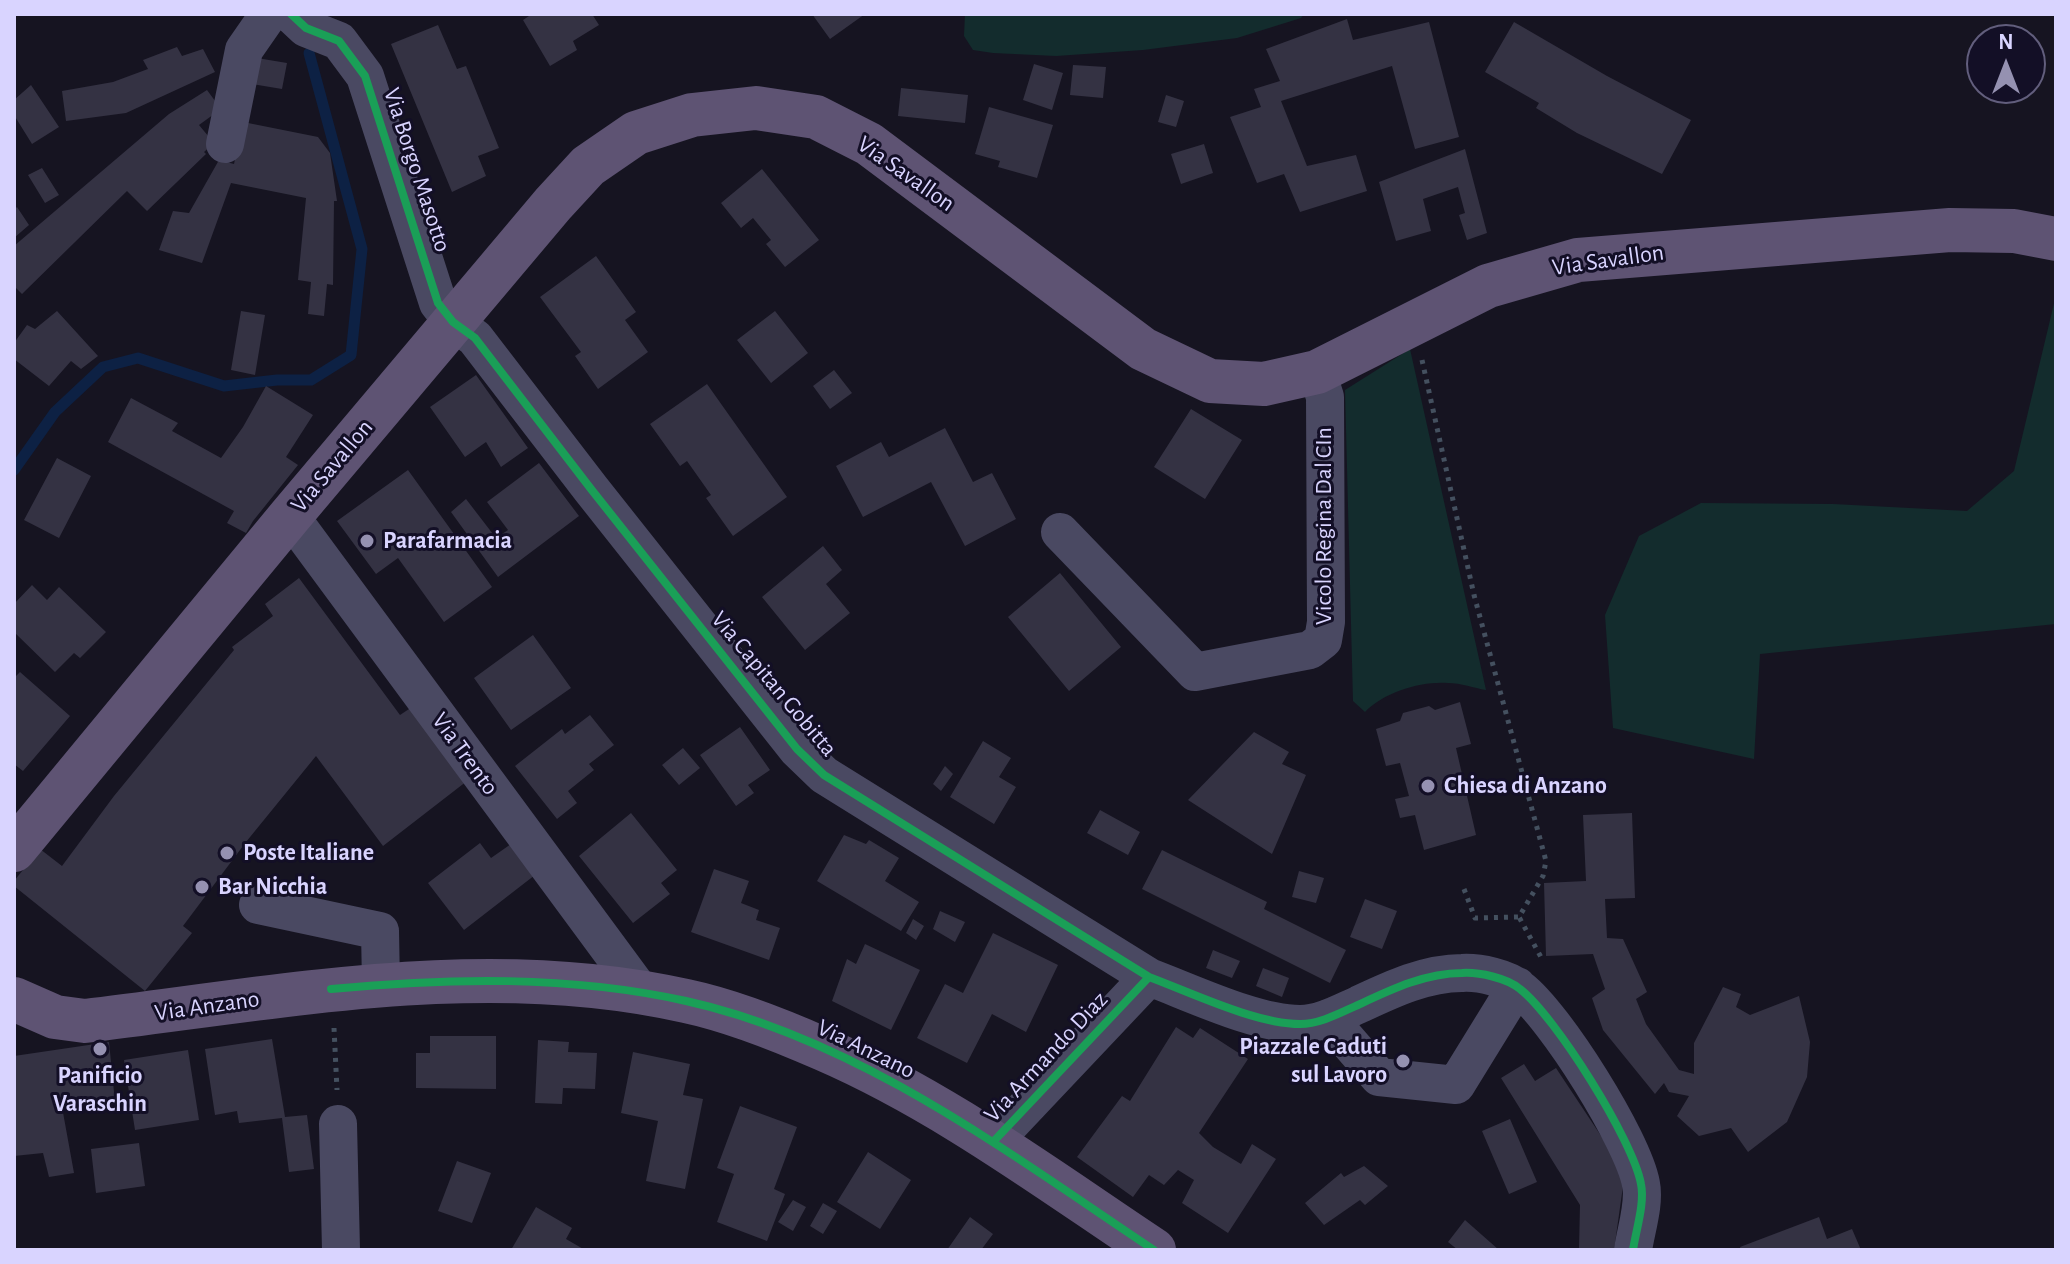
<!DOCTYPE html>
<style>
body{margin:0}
#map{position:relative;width:2070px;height:1264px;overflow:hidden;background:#161421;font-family:"Alegreya Sans",sans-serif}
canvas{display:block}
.frame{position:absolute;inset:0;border:16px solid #d9d4ff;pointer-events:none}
.north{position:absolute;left:1966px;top:24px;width:80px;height:80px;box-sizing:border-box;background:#130f26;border:2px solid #625e7d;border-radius:50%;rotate:0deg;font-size:22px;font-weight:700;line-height:32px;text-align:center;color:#d9d4ff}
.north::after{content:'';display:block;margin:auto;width:28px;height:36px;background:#9591b1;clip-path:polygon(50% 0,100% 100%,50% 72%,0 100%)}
</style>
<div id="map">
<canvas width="2070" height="1264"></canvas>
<div class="frame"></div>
<div class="north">N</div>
</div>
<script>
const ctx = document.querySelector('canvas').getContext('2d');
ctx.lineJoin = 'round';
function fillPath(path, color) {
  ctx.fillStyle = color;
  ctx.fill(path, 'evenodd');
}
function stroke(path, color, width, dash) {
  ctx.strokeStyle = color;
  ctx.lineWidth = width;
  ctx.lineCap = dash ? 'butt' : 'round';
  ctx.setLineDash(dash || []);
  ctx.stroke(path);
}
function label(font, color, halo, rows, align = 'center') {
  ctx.font = font + ' "Alegreya Sans",sans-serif';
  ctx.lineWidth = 6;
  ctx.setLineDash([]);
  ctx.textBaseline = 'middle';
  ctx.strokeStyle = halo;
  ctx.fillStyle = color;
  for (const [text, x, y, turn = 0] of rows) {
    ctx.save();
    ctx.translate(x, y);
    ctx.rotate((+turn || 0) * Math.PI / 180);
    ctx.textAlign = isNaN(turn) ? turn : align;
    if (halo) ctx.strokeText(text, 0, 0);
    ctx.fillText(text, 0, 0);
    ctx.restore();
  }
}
const green = new Path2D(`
 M965,14H1304L1301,18L1237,38L1143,50L1056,56L993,53L973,50L964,36Z
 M2056,295V624L1760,654L1754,759L1613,728L1605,615L1639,536L1701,503L1833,504L1967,511L2014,471Z
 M1410,349L1486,690C1474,688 1461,683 1448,683C1421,681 1384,692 1365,712L1353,701L1345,390Z`);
const stream = new Path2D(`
 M14,470L55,412L103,367L138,358L224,386L277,380H311L351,355L362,249L309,53`);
const building = new Path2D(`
 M532,14H592L599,25L573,41L577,50L550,66L523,20Z
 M812,14H865L830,39Z
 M1347,19L1353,40L1429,22L1459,137L1415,149L1392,66L1281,101L1307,166L1356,155L1367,191L1300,212L1284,174L1257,183L1230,117L1261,107L1254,89L1280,81L1266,49Z
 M1514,22L1607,76L1691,120L1662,174L1577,133L1536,108L1539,103L1485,72Z
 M438,25L457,69L466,66L499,148L478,156L486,176L452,192L391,44Z
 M177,47L182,56L203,49L215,72L126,113L66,121L62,91L113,82L148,69L143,60Z
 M251,57L287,63L282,89L246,83Z
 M1034,64L1063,73L1052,110L1023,100Z
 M1073,65L1106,67L1103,98L1070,95Z
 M31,85L59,127L32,144L14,115V100Z
 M901,88L968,95L965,123L898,116Z
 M207,90L221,109L199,125L214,143L204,152L206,154L147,211L127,191L22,294L14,286V246L169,114Z
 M1166,95L1184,101L1176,127L1158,122Z
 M989,107L1053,125L1037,178L998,167L1000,161L975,154Z
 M243,122L318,137L330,153L337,201H334L333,285L327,284L324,316L308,314L311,282L298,280L306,198L231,183L202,263L159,250L173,211L189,213L219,160L234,164Z
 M1204,144L1213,173L1181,184L1171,154Z
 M1465,149L1487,233L1467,240L1459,215L1465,213L1458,187L1423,199L1431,231L1396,241L1379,182Z
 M42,168L59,195L45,203L28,175Z
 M762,169L819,240L785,267L766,244L771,240L753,218L741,228L721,203Z
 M17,207L29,225L14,238V210Z
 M596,256L636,312L625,320L648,352L598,389L575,356L581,352L540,297Z
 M57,311L98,356L81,369L71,361L49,386L14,359V343L27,325L35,329Z
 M241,311L265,315L255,375L231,370Z
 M775,311L808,353L771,383L737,340Z
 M834,370L852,393L830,409L813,386Z
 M476,375L528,448L501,467L486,442L465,457L430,407Z
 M707,384L787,497L733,536L706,498L711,495L687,461L680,466L650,424Z
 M266,386L313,415L286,457L298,465L253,521L246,533L227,523L234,511L108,442L131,398L178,423L172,431L221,458L243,427Z
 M1191,409L1242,440L1205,499L1154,467Z
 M945,428L973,482L992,473L1016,519L965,546L931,482L863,517L836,466L881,442L889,457Z
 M57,458L91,476L59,538L24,520Z
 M539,463L579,516L498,577L451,512L466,499L496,538L508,530L487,502Z
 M408,470L492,587L444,622L398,558L376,574L337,521Z
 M823,546L842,570L826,584L850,613L805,650L762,597Z
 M1060,573L1121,647L1069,691L1008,617Z
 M299,578L400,715L412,707L467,781L383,846L316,756L246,842L183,926L192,933L145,991L14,886V881L40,849L62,866L114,796L234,650L232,647L273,616L265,604Z
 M32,585L47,600L59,587L106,632L80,658L74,653L55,672L14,632V604Z
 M533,635L571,688L511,730L474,678Z
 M20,672L70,716L23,771L14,764V678Z
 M1460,702L1471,744L1456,748L1476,835L1424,850L1415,815L1400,818L1395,799L1409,796L1400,763L1386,766L1376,729L1400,721L1403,713L1429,706L1435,710Z
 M590,715L614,745L589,764L594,770L568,791L577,803L557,819L515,766L562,729L565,734Z
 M740,727L770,770L748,785L754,793L736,806L700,755Z
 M1254,732L1289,752L1282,764L1306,775L1272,854L1188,800Z
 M983,741L1011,758L999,777L1016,787L994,824L950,797Z
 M683,748L700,768L679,785L662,765Z
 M945,766L953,774L941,791L933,784Z
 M1100,810L1140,832L1128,855L1087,833Z
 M631,813L677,870L661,883L670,894L633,923L579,856Z
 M1632,813L1635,898L1605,899L1607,938L1623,939L1647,992L1636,999L1646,1024L1679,1070L1694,1074V1043L1723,987L1741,994L1736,1007L1750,1015L1799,996L1810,1042L1807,1077L1787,1122L1748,1152L1731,1128L1699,1136L1677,1116L1689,1096L1669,1092L1664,1083L1655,1094L1603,1030L1592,998L1605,989L1593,954L1546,956L1544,883L1586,881L1583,815Z
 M844,835L866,844L869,840L899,858L885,881L919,902L901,931L817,881Z
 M480,843L491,858L511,844L535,875L464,930L428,883Z
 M1162,850L1267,902L1264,909L1346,950L1330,983L1142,889Z
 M714,869L749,881L741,903L759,910L756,920L780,928L769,960L691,932Z
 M1299,871L1324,878L1316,903L1292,897Z
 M1365,899L1397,911L1382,949L1350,937Z
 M940,911L965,922L955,942L933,929Z
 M913,919L924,926L916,940L906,933Z
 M993,933L1058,965L1026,1032L992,1014L967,1063L917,1038L945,984L963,993Z
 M865,944L920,970L891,1030L832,1001L847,959L856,964Z
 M1213,950L1240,961L1232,978L1206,968Z
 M1263,968L1289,978L1282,997L1256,986Z
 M1176,1027L1193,1038L1200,1028L1248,1059L1199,1133L1213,1147L1241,1164L1252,1144L1276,1159L1228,1233L1182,1203L1194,1180L1178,1170L1164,1185L1149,1175L1133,1197L1077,1157L1122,1096L1130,1101Z
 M430,1036H496V1089L416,1088V1053H430Z
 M272,1039L285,1117L307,1115L314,1169L289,1172L282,1118L239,1123L237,1111L215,1115L205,1049Z
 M538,1040L569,1042L568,1052L597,1053L595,1089L563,1088L562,1104L535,1103Z
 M109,1042L115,1102L62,1107L74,1173L49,1177L43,1153L14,1156V1056Z
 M188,1050L199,1120L135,1130L124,1060Z
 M633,1052L690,1064L683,1095L703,1099L685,1189L646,1181L658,1121L621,1113Z
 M1524,1064L1535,1081L1556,1068L1625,1172L1614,1250H1579L1580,1205L1501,1078Z
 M740,1106L797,1127L774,1189L785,1194L767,1241L717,1222L734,1174L717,1168Z
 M1510,1119L1537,1182L1509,1194L1482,1131Z
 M139,1143L145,1186L96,1193L91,1149Z
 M868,1152L911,1180L880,1229L837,1202Z
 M457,1161L491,1173L472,1223L438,1211Z
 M1364,1166L1388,1186L1365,1205L1360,1200L1324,1225L1305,1203L1341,1173L1344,1177Z
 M793,1200L806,1207L793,1231L778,1222Z
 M823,1203L837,1211L823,1234L810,1226Z
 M536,1207L572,1228L566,1239L585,1250H511Z
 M970,1217L993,1234L981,1250H947Z
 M1819,1217L1827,1239L1852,1229L1861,1250H1741L1740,1247Z
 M1465,1220L1499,1250H1458L1448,1242Z`);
const path = new Path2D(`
 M1422,360L1474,595L1546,861L1543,876L1519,917L1542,959
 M1464,889L1475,918L1519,917
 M334,1028L337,1090`);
const minor = new Path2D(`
 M291,14L306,28L339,41L365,76L438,303L453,322L475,338L591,489L797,749L824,775L1149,977
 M225,144L244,50L269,14
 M290,516L641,992
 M1060,532L1195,672L1310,650L1323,640L1326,622L1325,397L1317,372
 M258,905L380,931L381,984
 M1328,1018L1379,1077L1456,1085L1517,986
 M338,1124L341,1250
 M993,1142L1149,977C1192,993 1256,1024 1300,1024C1320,1024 1340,1013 1358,1005C1390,990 1425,973 1462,973C1479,972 1507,978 1520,989C1555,1016 1633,1140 1641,1184C1645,1203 1636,1230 1633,1250`);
const major = new Path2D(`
 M14,850L290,516L553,204L588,166L636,133L692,115L756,108L816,117L869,144L1143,349L1210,381L1264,384L1317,372L1488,286L1578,260L1950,230L2014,231L2056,239
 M14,999L55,1017L85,1021C285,997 487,956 686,1001C733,1011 780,1030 823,1049C941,1100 1047,1179 1154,1250`);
const cycleway = new Path2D(`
 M291,14L306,28L339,41L365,76L438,303L453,322L475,338L591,489L797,749L824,775L1149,977
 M331,989C449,978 569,975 686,1001C858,1039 1010,1154 1154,1250
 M993,1142L1149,977C1192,993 1256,1024 1300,1024C1320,1024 1340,1013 1358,1005C1390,990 1425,973 1462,973C1479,972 1507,978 1520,989C1555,1016 1633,1140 1641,1184C1645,1203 1636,1230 1633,1250`);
const markers = [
 [367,541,8,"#9591b1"],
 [1428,786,8,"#9591b1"],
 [227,853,8,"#9591b1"],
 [202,887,8,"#9591b1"],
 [100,1049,8,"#9591b1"],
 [1403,1061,8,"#9591b1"]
];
const streetNames = [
 ["Via Borgo Masotto",417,170,72],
 ["Via Savallon",906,174,35],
 ["Via Savallon",1608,260,-8],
 ["Via Savallon",332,466,-50],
 ["Vicolo Regina Dal CIn",1324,526,-90],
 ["Via Capitan Gobitta",774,684,50],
 ["Via Trento",465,754,54],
 ["Via Anzano",207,1006,-8],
 ["Via Anzano",866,1049,26],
 ["Via Armando Diaz",1046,1057,-47]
];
const poiNames = [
 ["Parafarmacia",383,541],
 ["Chiesa di Anzano",1444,786],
 ["Poste Italiane",243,853],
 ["Bar Nicchia",218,887],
 ["Piazzale Caduti",1387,1047,"right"],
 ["sul Lavoro",1387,1075,"right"],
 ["Panificio",100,1076,"center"],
 ["Varaschin",100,1104,"center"]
];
fillPath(green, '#132c2d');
stroke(stream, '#0d2144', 11);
fillPath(building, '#343243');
stroke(path, '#44505f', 5, [4, 6]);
stroke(minor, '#4a4962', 38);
stroke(major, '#5e5373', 44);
stroke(cycleway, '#1a9f57', 8);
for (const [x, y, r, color] of markers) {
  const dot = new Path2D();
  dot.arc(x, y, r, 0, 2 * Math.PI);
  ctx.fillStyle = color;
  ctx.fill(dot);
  stroke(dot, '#130f26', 3);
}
label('24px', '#d9d4ff', '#130f26', streetNames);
label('bold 24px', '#d9d4ff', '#130f26', poiNames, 'left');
</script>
